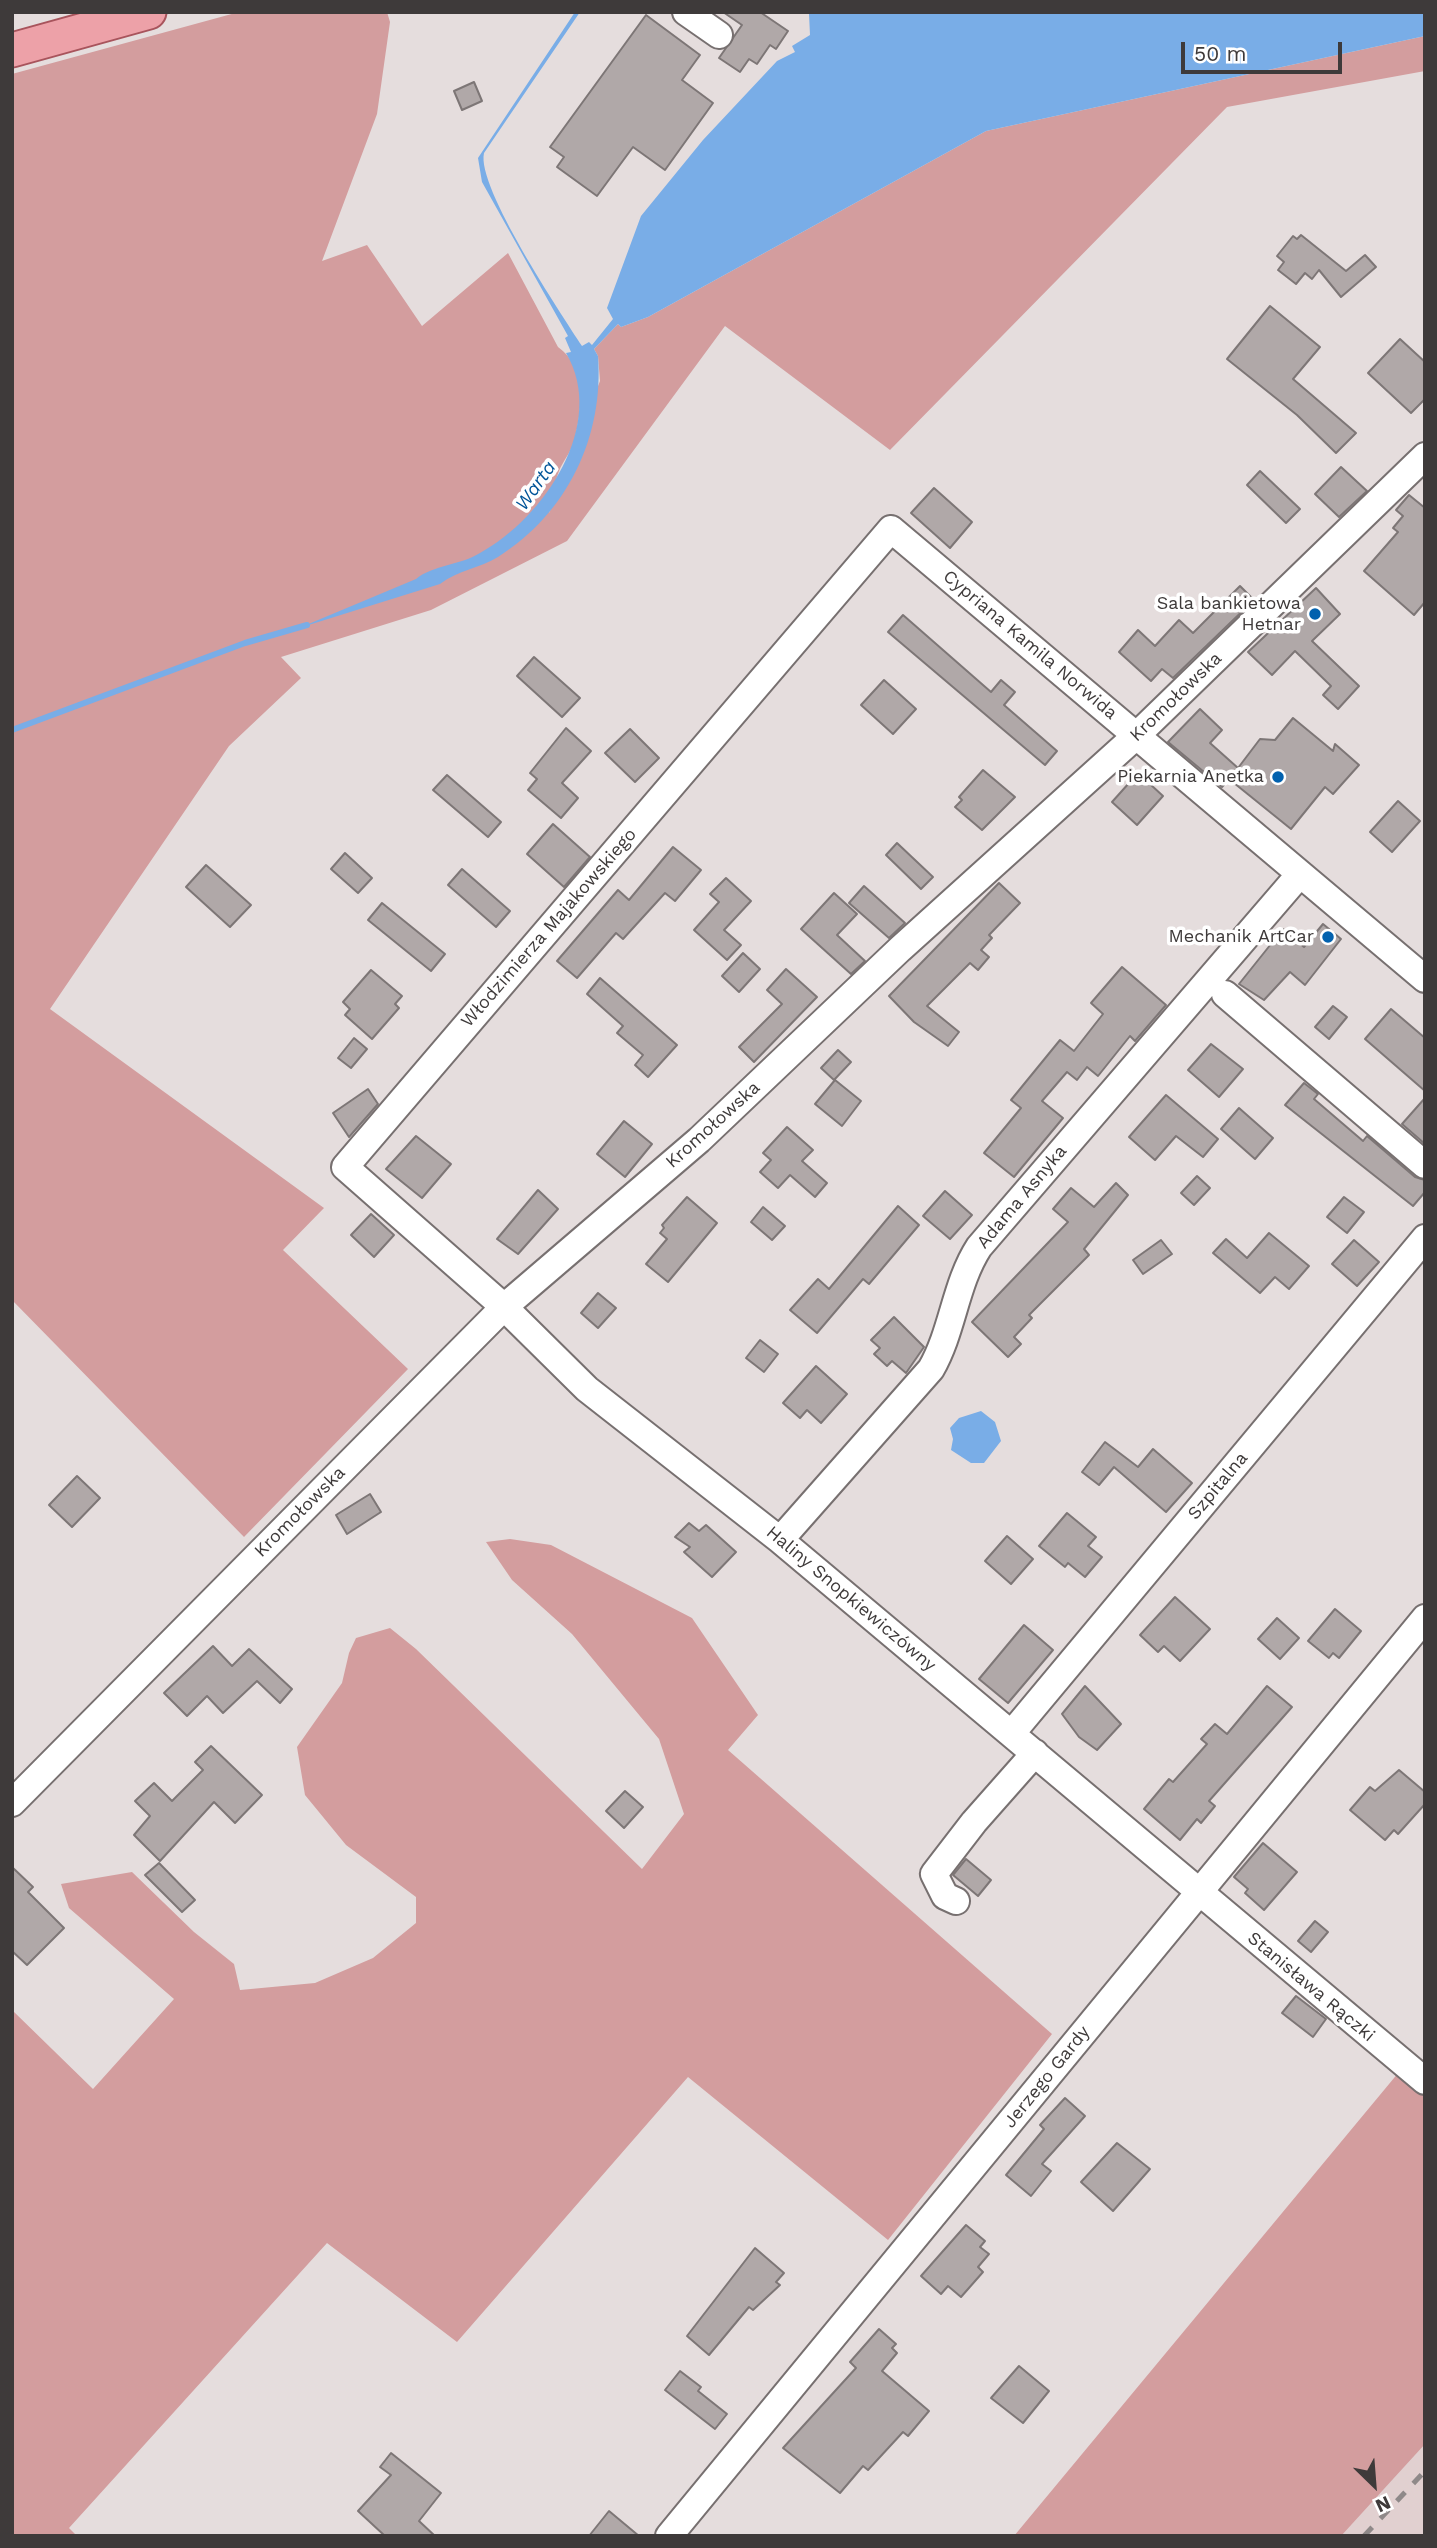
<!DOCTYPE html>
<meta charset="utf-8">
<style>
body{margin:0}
#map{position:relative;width:1437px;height:2548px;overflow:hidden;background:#e5dddd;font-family:"Work Sans",sans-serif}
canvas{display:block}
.frame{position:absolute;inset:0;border:14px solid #3e3a3a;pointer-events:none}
.north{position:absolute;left:1339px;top:2450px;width:70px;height:70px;-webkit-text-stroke:5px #fff;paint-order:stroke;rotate:155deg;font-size:19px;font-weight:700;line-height:28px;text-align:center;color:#3e3a3a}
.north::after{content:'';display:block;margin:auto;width:24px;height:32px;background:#3e3a3a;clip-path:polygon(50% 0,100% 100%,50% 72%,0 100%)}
.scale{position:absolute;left:1181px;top:42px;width:161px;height:32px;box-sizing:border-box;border:4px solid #3e3a3a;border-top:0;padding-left:9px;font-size:21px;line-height:24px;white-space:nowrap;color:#3e3a3a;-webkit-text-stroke:5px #fff;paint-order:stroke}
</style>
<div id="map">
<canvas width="1437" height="2548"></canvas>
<div class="frame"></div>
<div class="north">N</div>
<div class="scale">50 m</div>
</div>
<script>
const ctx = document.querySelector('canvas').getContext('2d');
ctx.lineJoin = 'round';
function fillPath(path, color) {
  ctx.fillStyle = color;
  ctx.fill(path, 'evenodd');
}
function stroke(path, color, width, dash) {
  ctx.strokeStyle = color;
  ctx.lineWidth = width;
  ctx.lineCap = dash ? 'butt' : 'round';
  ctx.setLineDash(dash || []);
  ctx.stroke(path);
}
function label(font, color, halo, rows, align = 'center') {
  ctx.font = font + ' "Work Sans",sans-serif';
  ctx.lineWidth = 7;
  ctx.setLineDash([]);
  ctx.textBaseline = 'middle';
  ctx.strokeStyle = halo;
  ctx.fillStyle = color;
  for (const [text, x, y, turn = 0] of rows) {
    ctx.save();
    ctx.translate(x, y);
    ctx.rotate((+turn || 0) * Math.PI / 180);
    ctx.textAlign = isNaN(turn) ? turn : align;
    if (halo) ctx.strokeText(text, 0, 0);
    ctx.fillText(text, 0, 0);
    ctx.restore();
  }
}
const built = new Path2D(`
 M1425,2388V2536H1278Z`);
const green = new Path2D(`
 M239,12H387L390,22L377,114L322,261L367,245L422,326L508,253L558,347C588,368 582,411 574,442C571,452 563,461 559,471C554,484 552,500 549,513L600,381L598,356L594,349L618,324L621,327L648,317L986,131L1425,36V71L1227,107L890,450L725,326L567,541L431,610L281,657L301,678L229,746L50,1009L324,1208L283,1250L408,1369L244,1537L12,1300V74Z
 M510,1539L551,1545L692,1618L758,1715L728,1750L1052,2034L888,2240L688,2077L457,2342L327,2243L69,2528L77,2536H12V2010L93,2089L174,1999L69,1908L61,1884L132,1872L194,1932L234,1964L240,1990L315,1983L373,1958L416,1923V1897L346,1845L305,1795L297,1747L342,1683L349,1653L356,1638L390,1628L416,1649L642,1869L684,1814L659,1739L572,1634L512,1580L486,1542Z
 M1399,2072L1425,2094V2444L1341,2536H1014Z`);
const water = new Path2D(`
 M575,12H580L484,153C476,187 562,315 582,346L589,342L592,345L613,319L607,308L641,216L703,140L777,61L795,52L792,46L810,35L809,14L803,12H1425V36L986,131L648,317L621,327L618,324L594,349L598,356C604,436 568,513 498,557C480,568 458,570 440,584L299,628L416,579C433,565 461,565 480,553C544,518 608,424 566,353L571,352L565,338L568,336L482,182L478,158Z
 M981,1411L995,1422L1001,1441L984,1463H971L951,1450L953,1439L950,1428L959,1418Z`);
const stream = new Path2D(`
 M12,730L245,643L307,625`);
const building = new Path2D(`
 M723,12H760L788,31L776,49L770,45L757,64L749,59L740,72L719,58L742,25Z
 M646,15L700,55L682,80L713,103L665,170L633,147L597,196L557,167L564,157L550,147Z
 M474,82L482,101L462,110L454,91Z
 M1301,235L1346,271L1365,255L1376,267L1341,297L1319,270L1312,279L1305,273L1296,284L1278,270L1284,262L1277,256L1293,236L1297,239Z
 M1270,306L1320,347L1293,379L1356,433L1336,453L1297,415L1227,359Z
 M1400,339L1425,362V399L1411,413L1368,373Z
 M1341,467L1367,491L1339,517L1315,494Z
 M1260,471L1300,509L1286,523L1247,485Z
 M934,488L972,522L950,548L911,513Z
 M1409,495L1425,508V602L1414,615L1364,571L1398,532L1393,528L1403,516L1396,510Z
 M1240,586L1254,600L1173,678L1162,669L1151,681L1119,652L1138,630L1155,646L1179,620L1193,633Z
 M1316,588L1340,614L1312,641L1359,686L1338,709L1323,695L1331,686L1295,651L1272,675L1248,652Z
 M903,615L991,692L1001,680L1015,692L1004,705L1057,751L1045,765L888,632Z
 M534,657L580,698L562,717L517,676Z
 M884,680L916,709L893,734L861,705Z
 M1200,709L1222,730L1210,743L1238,768L1260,739L1275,740L1293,718L1333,751L1335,744L1359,765L1333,794L1325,787L1291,829L1229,779L1231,777L1222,787L1168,742Z
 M566,728L591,751L562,783L578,798L561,818L528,790L537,779L530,773Z
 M630,729L659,758L635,782L605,753Z
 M983,770L1015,797L982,830L955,807L962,800L959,797Z
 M1138,773L1163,796L1137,825L1112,802Z
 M447,775L501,822L488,837L433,790Z
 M1398,801L1420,821L1392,852L1370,832Z
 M553,824L590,857L564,887L527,854Z
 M897,843L933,877L921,889L886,855Z
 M673,847L701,870L675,901L665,893L623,939L616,933L577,978L557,961L618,890L629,900Z
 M345,853L372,878L358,893L331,869Z
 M206,865L251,905L230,927L186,887Z
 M462,869L510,911L496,927L448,885Z
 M726,878L751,901L724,930L741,945L727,960L694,930L719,902L710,894Z
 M999,883L1020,903L989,935L992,938L981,950L989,957L978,970L970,963L927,1006L959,1032L948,1046L914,1022L889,996Z
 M864,886L905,923L889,938L849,903Z
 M834,893L857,914L837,935L865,961L851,974L801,929Z
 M382,903L445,954L431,971L368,920Z
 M1323,924L1341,939L1305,985L1290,972L1264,1000L1239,984L1283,929L1304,947Z
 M743,953L760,969L739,992L722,976Z
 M1122,967L1166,1005L1135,1041L1130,1036L1098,1076L1087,1067L1077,1080L1067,1072L1042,1101L1063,1118L1014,1177L984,1153L1021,1108L1011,1100L1060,1040L1074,1051L1103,1014L1091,1003Z
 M786,969L817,997L754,1062L739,1047L782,1004L767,990Z
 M371,970L402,996L395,1004L399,1008L372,1039L345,1015L350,1009L343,1002Z
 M600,978L677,1045L648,1077L635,1065L643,1055L617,1033L623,1026L587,994Z
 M1333,1006L1347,1017L1329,1039L1315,1027Z
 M1391,1009L1425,1038V1091L1365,1039Z
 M354,1038L367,1049L351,1068L338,1058Z
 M1211,1044L1243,1069L1219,1097L1188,1070Z
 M838,1050L851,1062L834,1080L821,1068Z
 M835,1080L861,1101L842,1126L815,1104Z
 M1304,1083L1318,1094L1314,1099L1363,1141L1367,1136L1415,1177L1425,1180V1192L1413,1206L1285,1105Z
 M368,1089L378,1104L349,1137L333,1113Z
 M1166,1095L1218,1139L1203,1157L1176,1136L1155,1160L1129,1137Z
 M1425,1098V1144L1402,1124Z
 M1239,1108L1273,1138L1255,1159L1221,1129Z
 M624,1121L652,1144L625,1177L597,1154Z
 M787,1127L813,1150L802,1161L827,1183L815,1197L790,1175L778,1188L760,1172L771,1160L763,1153Z
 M416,1136L451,1164L422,1198L386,1169Z
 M1197,1176L1210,1188L1194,1205L1181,1193Z
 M1116,1183L1128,1195L1084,1249L1089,1255L1029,1315L1032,1318L1014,1337L1021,1344L1008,1357L972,1322L1068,1222L1053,1209L1071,1188L1094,1207Z
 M538,1190L558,1209L518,1254L497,1239Z
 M945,1191L972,1215L950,1239L923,1216Z
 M687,1197L717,1223L668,1282L646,1264L667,1239L660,1233L664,1228L662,1225Z
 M1344,1197L1364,1212L1347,1233L1327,1217Z
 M898,1206L919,1225L869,1284L863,1279L817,1333L790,1310L818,1279L829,1289Z
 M763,1207L785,1226L772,1240L751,1222Z
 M371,1214L394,1235L374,1257L351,1235Z
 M1269,1233L1309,1266L1289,1289L1275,1277L1260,1293L1213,1253L1226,1239L1247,1258Z
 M1161,1240L1172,1254L1143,1274L1133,1260Z
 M1354,1240L1379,1262L1357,1286L1332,1264Z
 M598,1293L616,1308L598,1328L581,1313Z
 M894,1317L924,1347L906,1373L892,1361L887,1366L874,1354L880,1348L871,1340Z
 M760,1340L778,1354L764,1372L746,1358Z
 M816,1366L847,1394L821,1423L807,1410L800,1418L783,1403Z
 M1105,1442L1138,1467L1153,1449L1192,1483L1166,1512L1114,1467L1099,1485L1082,1472Z
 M77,1476L100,1498L72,1527L49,1505Z
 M370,1494L381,1512L347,1534L336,1515Z
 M1067,1513L1096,1537L1088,1546L1102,1557L1085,1577L1068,1563L1065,1567L1039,1546Z
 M689,1523L699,1531L706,1525L736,1552L712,1577L684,1552L690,1547L675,1537Z
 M1007,1536L1033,1559L1011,1584L985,1561Z
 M1175,1597L1210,1629L1180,1661L1164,1646L1158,1652L1140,1635Z
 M1335,1609L1361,1631L1339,1658L1333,1653L1329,1658L1308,1641Z
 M1277,1618L1299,1638L1280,1659L1258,1639Z
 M1024,1625L1053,1650L1008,1703L979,1679Z
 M213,1646L232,1666L249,1649L292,1689L280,1703L257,1681L223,1713L207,1696L187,1716L164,1693Z
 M1085,1686L1121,1724L1097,1750L1079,1737L1062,1714Z
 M1267,1686L1292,1707L1209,1801L1215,1806L1201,1823L1197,1819L1180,1840L1144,1809L1169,1779L1173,1782L1207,1744L1201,1739L1215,1724L1227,1734Z
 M211,1746L262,1795L235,1823L214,1802L160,1861L134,1835L150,1816L135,1801L154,1783L172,1801L203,1770L195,1762Z
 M1399,1770L1425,1792V1804L1398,1834L1394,1830L1385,1840L1350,1810L1370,1787L1375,1791Z
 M625,1791L643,1807L624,1828L606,1811Z
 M1263,1843L1297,1872L1264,1910L1245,1893L1248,1889L1234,1877Z
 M966,1859L991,1880L978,1896L953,1875Z
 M159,1863L195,1900L182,1912L145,1875Z
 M12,1867L33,1887L28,1892L64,1928L27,1965L12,1951Z
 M1315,1921L1328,1932L1311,1952L1298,1941Z
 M1296,1996L1326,2019L1313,2037L1282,2013Z
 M1065,2098L1085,2116L1042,2164L1051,2171L1031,2196L1006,2175L1044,2129L1040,2125Z
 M1117,2143L1150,2169L1113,2211L1081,2182Z
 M966,2225L985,2241L980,2247L989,2254L978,2267L983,2272L961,2297L948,2286L941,2294L921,2276Z
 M755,2248L784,2273L776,2282L780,2285L753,2310L749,2307L709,2355L687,2336Z
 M879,2329L896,2344L892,2348L897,2353L882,2371L929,2411L908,2436L903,2432L868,2470L863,2466L840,2493L783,2448L856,2368L850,2362Z
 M1019,2366L1049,2391L1023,2423L991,2398Z
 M680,2371L701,2387L698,2391L727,2414L715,2429L665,2390Z
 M391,2453L441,2493L419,2521L435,2536H385L358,2511L391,2475L380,2467Z
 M609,2511L639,2536H589Z`);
const minor = new Path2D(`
 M686,12L719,35
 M1425,979L891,529L345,1167L504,1307L587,1389L780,1540L1425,2081
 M1225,994L1425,1165
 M780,1540L931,1369C953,1331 955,1284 979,1247L1300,874
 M1012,1733L1425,1238
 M12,1803L504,1307L699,1140L900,949L1137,735L1425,456
 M956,1901L945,1896L934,1874L974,1822L1035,1753
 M669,2536L1425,1618`);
const major = new Path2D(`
 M12,50L149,12`);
const rail = new Path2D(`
 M1364,2536L1425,2471`);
const markers = [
 [1315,614,7,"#0261ae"],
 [1278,777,7,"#0261ae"],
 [1328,937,7,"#0261ae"]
];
const poiNames = [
 ["Sala bankietowa",1301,604],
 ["Hetnar",1301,625],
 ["Piekarnia Anetka",1264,777],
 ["Mechanik ArtCar",1314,937]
];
const streetNames = [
 ["Cypriana Kamila Norwida",1030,645,40],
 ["Kromołowska",1176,697,-44],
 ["Włodzimierza Majakowskiego",549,928,-49],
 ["Kromołowska",713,1125,-42],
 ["Adama Asnyka",1022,1197,-50],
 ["Szpitalna",1218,1486,-50],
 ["Kromołowska",300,1512,-45],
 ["Haliny Snopkiewiczówny",851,1599,40],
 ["Stanisława Rączki",1311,1987,40],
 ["Jerzego Gardy",1047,2077,-51]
];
const waterNames = [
 ["Warta",536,486,-55]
];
fillPath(built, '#e1d0d0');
fillPath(green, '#d39d9e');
fillPath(water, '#79ade7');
stroke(stream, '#79ade7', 6);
fillPath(building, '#b0a8a8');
stroke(building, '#7d7676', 2);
stroke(minor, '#777070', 30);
stroke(major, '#a8545c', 37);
stroke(minor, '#fff', 26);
stroke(major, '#eda1a8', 33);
stroke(rail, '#8f8989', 5, [12, 12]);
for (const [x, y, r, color] of markers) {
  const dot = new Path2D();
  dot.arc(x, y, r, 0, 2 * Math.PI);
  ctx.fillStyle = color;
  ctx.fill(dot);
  stroke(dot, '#fff', 2.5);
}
label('18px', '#3e3a3a', '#fff', poiNames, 'right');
label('18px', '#3e3a3a', '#fff', streetNames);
label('italic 19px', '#005498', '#fff', waterNames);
</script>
